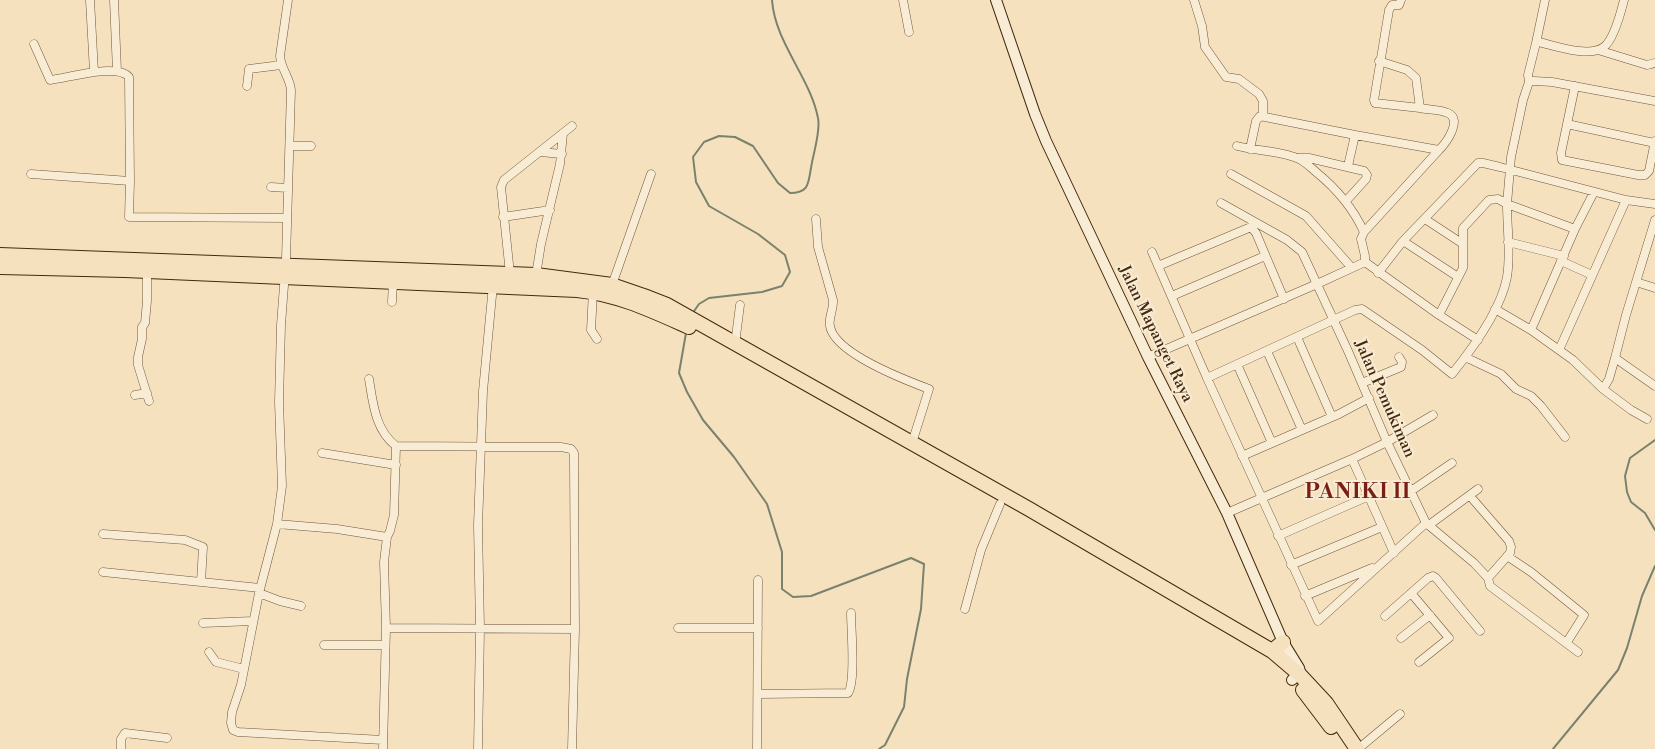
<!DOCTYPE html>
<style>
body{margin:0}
canvas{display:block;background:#f6e1be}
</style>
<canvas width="1655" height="749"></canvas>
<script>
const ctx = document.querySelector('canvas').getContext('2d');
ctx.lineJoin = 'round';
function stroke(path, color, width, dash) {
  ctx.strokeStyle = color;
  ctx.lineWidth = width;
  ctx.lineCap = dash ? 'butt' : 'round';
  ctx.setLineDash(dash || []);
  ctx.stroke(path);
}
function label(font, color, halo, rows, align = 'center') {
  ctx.font = font + ' "Libre Bodoni",serif';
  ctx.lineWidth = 4;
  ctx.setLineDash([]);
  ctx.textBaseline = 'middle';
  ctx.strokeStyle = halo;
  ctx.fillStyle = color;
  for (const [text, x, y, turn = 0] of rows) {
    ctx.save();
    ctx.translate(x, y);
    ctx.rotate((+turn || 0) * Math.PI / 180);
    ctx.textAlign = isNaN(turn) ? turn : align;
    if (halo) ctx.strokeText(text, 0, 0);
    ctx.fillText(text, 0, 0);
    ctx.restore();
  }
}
const stream = new Path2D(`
 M692,314L699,304L709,298L762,292L782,286L790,272L785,255L758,234L709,206L696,182L693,157L704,142L719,136L735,137L753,146L778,183L790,193C809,193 808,184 811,168C813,154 821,131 818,118C810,77 775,43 772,0
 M686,333L679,373L687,392L703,420L734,457L767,504L782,552V589L793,597L811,596L911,558L924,564L921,609L907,679L904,707L885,745L879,749
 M1655,440L1630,458L1625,476L1627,492L1631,502L1645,513L1655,530
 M1553,749L1618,670L1627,648L1642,596L1655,566`);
const street = new Path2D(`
 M90,0L94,72
 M114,0L117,71
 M903,0L909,32
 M1194,0L1202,26L1205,47L1226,77L1239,79L1259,94L1263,101V116
 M1401,0L1399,5H1392L1389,10L1374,100L1375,103L1420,108
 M1536,43L1545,0
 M1598,50L1647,65L1655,63
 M1379,61L1407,70L1416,78L1420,108C1429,110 1439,109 1448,113C1463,120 1446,143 1439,150
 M1529,82L1528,75L1536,43L1539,42C1556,46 1589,58 1604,47C1614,39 1621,12 1624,0
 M247,86L249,69L281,65
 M1575,86L1561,153L1562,160L1638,175H1645L1649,171L1655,141
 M1567,124L1655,143
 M290,146H311
 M1237,146C1256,151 1275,150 1294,157C1303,159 1309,166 1316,172C1337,189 1353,208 1364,232L1361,239L1365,256V262
 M1250,149L1256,121L1260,116L1355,135
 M540,152L562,154
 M1298,158H1309L1364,171L1367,175L1366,179L1346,201
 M1348,166L1355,135L1439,150L1364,232
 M31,174L130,181L129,77C117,63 68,78 50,80L34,44
 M1231,174L1306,216L1351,267
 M130,181L129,217L287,218
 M271,187L288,188
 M1221,203L1287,240L1302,252L1348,351L1387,442L1426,523L1474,563L1488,578
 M503,217L550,210
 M816,219L818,247L833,300C834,309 828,318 830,326C834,353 905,380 929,389L912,443
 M1425,219L1463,244
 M1655,220L1626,315L1615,358L1655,386
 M1575,229L1594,192
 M1403,241L1458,277
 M1508,242L1564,256
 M1152,252L1207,378L1355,310L1362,309L1422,350L1452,374C1473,348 1501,310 1507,277C1511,254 1507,228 1507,204L1498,199L1489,200L1463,228V268L1439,315L1478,340
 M1561,261L1592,275
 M1158,266L1251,227L1256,233L1284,299
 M147,271V301L145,323L142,327V339L138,357V365L149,401
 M1378,273L1403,241L1478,163H1483L1500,167L1626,200L1655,204
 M510,274L501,187L504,180L572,126
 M536,275L541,244L560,164L563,133
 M1636,282L1655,288
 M612,285L651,174
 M593,291L591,330L597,339
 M1172,296L1265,256
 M392,302L393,282
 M1495,309L1531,330
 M1297,337L1332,417
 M735,344L740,305
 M1559,350L1626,200
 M1267,351L1302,430
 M1148,357L1317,284L1365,262L1439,315
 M1465,357L1501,374L1516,389L1531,396L1541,406L1565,437
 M1237,364L1272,443
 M1207,378L1318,621L1426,523
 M369,379C373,403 375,430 396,446
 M1362,383L1401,367L1402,362L1399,357
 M1603,389L1609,379L1615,358
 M135,395L147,393
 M1647,419L1631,410L1603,389L1573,360L1531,330L1575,229L1507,204L1511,157L1523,100L1529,82L1534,81L1552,82L1655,101
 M396,446L561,447L571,449L574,453V460L575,629L386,628L384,562L387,537L390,531L394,515Z
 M322,453L396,465
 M1242,456L1339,414L1369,398
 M1352,459L1394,553
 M1411,491L1452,463
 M1470,496L1509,541L1511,547L1510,553L1488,578L1490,586L1578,652
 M1227,513L1352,459L1387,442L1433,415
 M277,524L282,486L279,402L281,325L286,259L291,90C290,78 281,69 280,56L288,0
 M1429,525L1478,489
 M103,534L185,540L203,547L201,582
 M1278,536L1369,496
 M1507,556L1531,572L1584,615L1567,642
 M1291,565L1382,527
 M103,572L260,588
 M259,593L280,601L301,606
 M1411,593L1449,638L1419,662
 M1305,596L1372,568
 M965,609L981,550L1000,504
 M1385,616L1428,578L1433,576L1436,578L1480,631
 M203,623L253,621
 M678,628H758
 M1401,638L1430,615
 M324,645H384
 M209,652L216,662L244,669
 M758,694L848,693C856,682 851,629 851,613
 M383,740L238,732L233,730L231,723L232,712L241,685L259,593L277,524L337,529L387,537
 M121,749V739L125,733L167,738
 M383,749L386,628
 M478,749L480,628L478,525L483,391L493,285
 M572,749L575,629
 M757,749L758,580
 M1358,749L1400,714`);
const secondary = new Path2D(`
 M996,0L1035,114L1046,141L1148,357L1227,513L1283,642L1299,668L1300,672L1292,680`);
const highway = new Path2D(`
 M0,255L536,275L612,285L644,296L667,305L1029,509L1272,651L1299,674L1326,703L1357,749
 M0,267L125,270L577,290C618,294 653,311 689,327
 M1272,651L1283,642
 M1303,690L1331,727`);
const streetNames = [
 ["Jalan Mapanget Raya",1155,334,64],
 ["Jalan Pemukiman",1384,399,66]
];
const districtNames = [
 ["PANIKI II",1358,493]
];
stroke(stream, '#7a826d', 2);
stroke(street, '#70573b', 9);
stroke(secondary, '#44290f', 12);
stroke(highway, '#44290f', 16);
stroke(street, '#f9ecd5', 8);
stroke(secondary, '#f9ecd5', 10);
stroke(highway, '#f6e1be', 14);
label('16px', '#44290f', '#f9ecd5', streetNames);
ctx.letterSpacing = '1px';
label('bold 21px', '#7a1f14', '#f9ecd5', districtNames);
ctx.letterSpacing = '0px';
</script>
